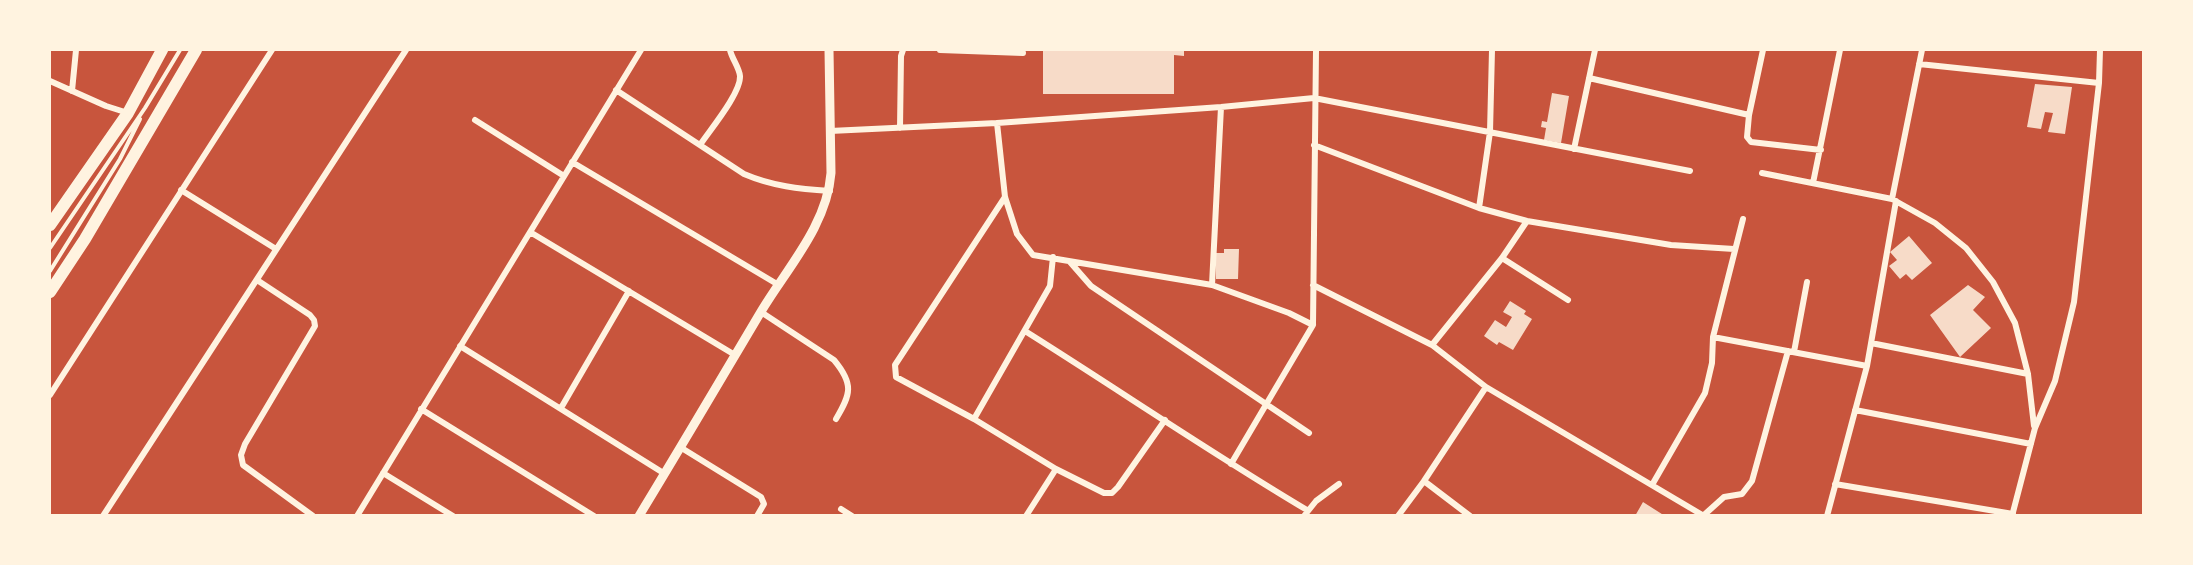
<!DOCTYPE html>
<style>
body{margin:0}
#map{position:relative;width:2193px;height:565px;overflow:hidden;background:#c8553d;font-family:"Public Sans",sans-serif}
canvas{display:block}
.frame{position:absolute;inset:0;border:51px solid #fff3e0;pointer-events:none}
</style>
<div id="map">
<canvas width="2193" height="565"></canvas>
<div class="frame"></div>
</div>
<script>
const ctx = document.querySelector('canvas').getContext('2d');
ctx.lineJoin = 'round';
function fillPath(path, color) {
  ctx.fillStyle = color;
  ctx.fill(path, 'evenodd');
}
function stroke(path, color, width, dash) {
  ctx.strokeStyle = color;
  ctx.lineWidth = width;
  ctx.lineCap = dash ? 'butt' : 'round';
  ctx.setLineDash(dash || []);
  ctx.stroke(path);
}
const building = new Path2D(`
 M1043,50H1184V56L1174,55V94H1043Z
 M2035,84L2072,87L2065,134L2048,132L2053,113L2045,112L2041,129L2027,127Z
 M1552,93L1569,96L1561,143L1544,140L1546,128L1541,127L1542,121L1547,122Z
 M1909,236L1932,263L1912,280L1906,274L1900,279L1889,266L1897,260L1890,252Z
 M1224,249H1239L1238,279H1216V253H1224Z
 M1968,285L1985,297L1973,310L1991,328L1960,357L1930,315Z
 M1510,301L1526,311L1524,314L1532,319L1513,350L1499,342L1497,345L1484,336L1495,320L1506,327L1512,317L1503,312Z
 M1643,502L1665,516H1635Z`);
const service = new Path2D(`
 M50,248L145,108L180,50
 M50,271L120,159L140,119`);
const minor = new Path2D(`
 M940,50L1023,53
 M1763,50L1749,115L1747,137L1751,142L1821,150
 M1919,64L2099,83
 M1589,78L1749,115
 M50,81L106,106L128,113
 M616,90L744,174C772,186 799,189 830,191
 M72,91L76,50
 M475,120L564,176
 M997,123L1005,197L1017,234L1033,255L1212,285L1289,313L1313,325
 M900,128L901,56L903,50
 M830,131L997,123L1221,107L1314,98L1690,171
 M700,145C710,130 741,93 740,76C739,67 732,59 730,50
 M1314,145L1479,208L1527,221L1671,245L1734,249
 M1574,149L1595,50
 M572,162L777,284
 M1762,173L1892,199L1935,223L1966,248L1993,282L2015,323L2028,374L2034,426
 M1813,183L1840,50
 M181,190L276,249
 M1005,197L895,365L896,377L974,419L1056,469L1104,493H1112L1118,487L1165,420
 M1892,199L1922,50
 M1479,208L1490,132L1492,50
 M530,232L735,355
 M1502,258L1568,300
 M1070,262L1091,286L1309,433
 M257,280L310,315L314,320L315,326L245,444L241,455L243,465L313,516
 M1212,285L1221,107
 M1313,285L1432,345L1486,387L1704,516
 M761,312L834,360C854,384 851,394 836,419
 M1025,331C1119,390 1211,453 1307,510
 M1713,337L1867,366
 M1871,343L2028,374
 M1432,345L1502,258L1527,221
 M460,346L665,474
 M1794,352L1807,282
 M50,395L272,50
 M561,408L629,291
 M421,409L594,516
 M1855,410L2031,444
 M974,419L1050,286L1053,257
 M680,447L761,497L764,504L757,516
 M1231,464L1313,325L1316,50
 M383,473L453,516
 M1835,484L2013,514
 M1652,485L1705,393L1712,363L1713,337L1743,219
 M841,509L852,516
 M1704,515L1724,497L1742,494L1752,481L1788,351
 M103,516L406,50
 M357,516L641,50
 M1026,516L1056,469
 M1304,516L1316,501L1339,484
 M1398,516L1424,481
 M1470,516L1424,481L1486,387
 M1827,516L1867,366L1896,201
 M2012,516L2035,428L2055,381L2074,302L2099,83L2100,50`);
const tertiary = new Path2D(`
 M639,516C681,447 721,379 762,310C788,267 827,225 831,173L829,50`);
const primary = new Path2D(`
 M50,225L128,113L162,50
 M50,292L85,239L196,50`);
fillPath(building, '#f7dbc8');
stroke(service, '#fff3e0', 4);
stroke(minor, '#fff3e0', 6);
stroke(tertiary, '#fff3e0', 9);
stroke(primary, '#fff3e0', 12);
</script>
